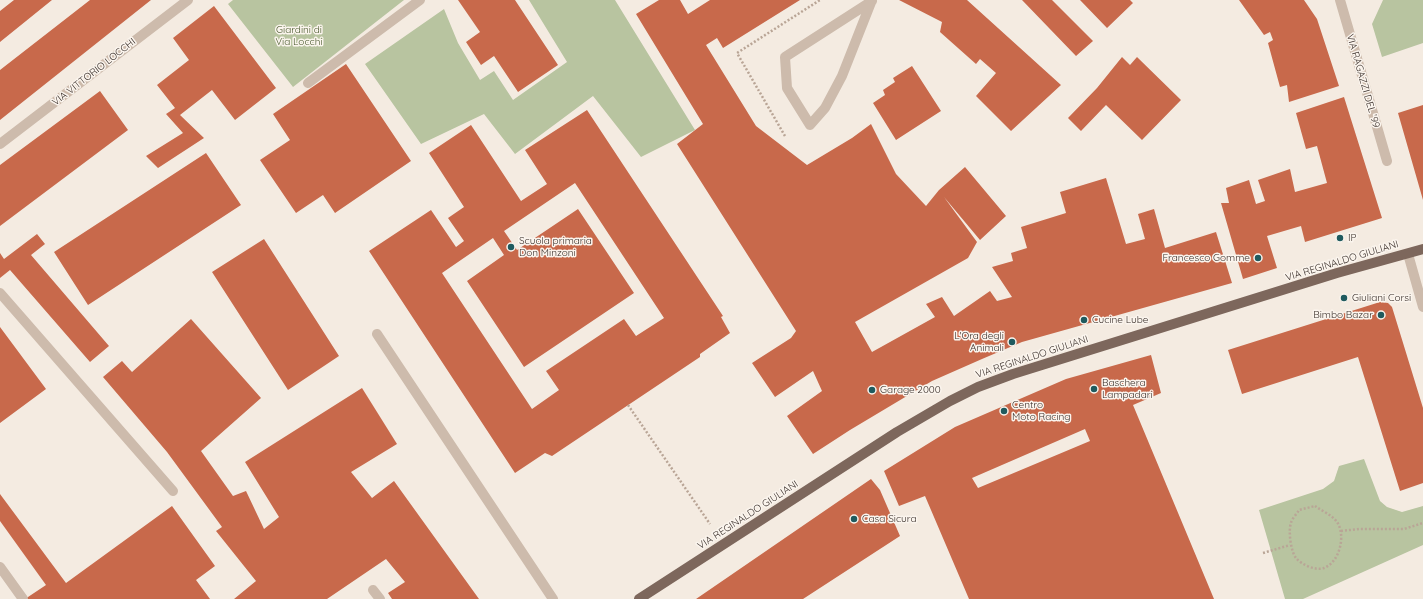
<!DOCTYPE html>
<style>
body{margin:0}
canvas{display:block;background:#f4ebe1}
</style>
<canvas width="1423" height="599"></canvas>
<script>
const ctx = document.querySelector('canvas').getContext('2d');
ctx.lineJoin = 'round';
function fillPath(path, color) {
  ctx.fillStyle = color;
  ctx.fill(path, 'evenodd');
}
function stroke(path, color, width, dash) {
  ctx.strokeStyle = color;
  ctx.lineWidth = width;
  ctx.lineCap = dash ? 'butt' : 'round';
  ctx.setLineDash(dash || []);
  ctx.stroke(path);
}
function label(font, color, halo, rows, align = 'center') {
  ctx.font = font + ' Quicksand,sans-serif';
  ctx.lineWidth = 3;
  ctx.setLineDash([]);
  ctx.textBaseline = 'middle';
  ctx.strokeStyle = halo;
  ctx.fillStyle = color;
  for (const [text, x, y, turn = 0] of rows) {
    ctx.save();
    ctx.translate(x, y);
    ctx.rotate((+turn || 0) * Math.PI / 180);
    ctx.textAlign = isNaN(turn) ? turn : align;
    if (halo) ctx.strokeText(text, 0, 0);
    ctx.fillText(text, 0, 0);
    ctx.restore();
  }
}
const green = new Path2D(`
 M233,0H404L293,87L228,4Z
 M529,0H615L695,130L641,157L593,96L515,154L484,114L421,144L365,64L444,9L458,43L480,80L494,71L513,100L567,62Z
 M1383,0H1423V43L1382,57L1372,24Z
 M1364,459L1380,501L1387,507L1402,512L1423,506V545L1303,599H1285L1259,510L1323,489L1334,481L1339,466Z`);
const building = new Path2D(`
 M14,0H52L0,42V11Z
 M90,0H151L0,120V70Z
 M458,0H515L558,65L518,92L494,56L481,65L466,42L480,32Z
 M659,0H680L688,14L710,0H800L723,48L717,38L706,45L756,126L807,165L852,138L871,124L896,174L926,206L939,190L965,167L1006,216L980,240L944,197L977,242L968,258L855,322L872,352L935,317L926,304L942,297L954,316L990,291L997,301L1012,297L992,267L1013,261L1011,253L1027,248L1021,227L1066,213L1060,192L1106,178L1126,244L1145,239L1138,214L1154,209L1165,248L1216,232L1232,283L1022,342L982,359L932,381L850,430L813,454L787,416L822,391L813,371L775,397L752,363L791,338L796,331L677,144L703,124L636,14Z
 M899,0H967L1061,85L1011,131L976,96L996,73L980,59L976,64L940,32L942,22Z
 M1022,0H1052L1093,41L1076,56Z
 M1080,0H1130L1133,3L1107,28Z
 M1239,0H1304L1317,19L1339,86L1289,102L1287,85L1280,87L1268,43L1273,40L1270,32L1264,35Z
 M214,6L276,88L235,120L212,90L180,115L204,138L158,168L146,156L183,133L166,114L175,108L157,85L189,60L173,38Z
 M1122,57L1130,65L1137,57L1181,100L1142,140L1106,105L1081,131L1068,118L1097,88Z
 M346,64L411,161L335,213L323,195L296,213L260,160L290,140L273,114Z
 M912,66L941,111L896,140L873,103L885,95L883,90L895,82L893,78Z
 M100,91L128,130L0,226V165Z
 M1344,97L1382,218L1305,242L1301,226L1267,236L1277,268L1243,279L1221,203H1229L1226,188L1249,180L1256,204L1265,201L1258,180L1290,169L1295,192L1327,183L1317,146L1306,149L1296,113Z
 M1423,105V200L1398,113Z
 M587,110L723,316L721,317L730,333L700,354V357L552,456L545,453L515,473L369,251L431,210L456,247L464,241L448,218L464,207L429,153L471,125L521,201L547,184L525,150ZM575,183L664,318L636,336L624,319L546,371L559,390L532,409L442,273L493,238L504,255L467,281L524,367L634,293L578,209L517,250L504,231Z
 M206,153L241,205L88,305L54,252Z
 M37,234L45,244L31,255L109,346L90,362L10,270L0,278V253L4,259Z
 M264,239L339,356L288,390L212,272Z
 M1380,302L1388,303L1392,307L1423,408V483L1400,491L1358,357L1242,394L1228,350Z
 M191,319L261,398L201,451L233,496L246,491L264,529L279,517L245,462L362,388L397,444L351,472L372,498L394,481L479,599H392L388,593L405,582L386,559L327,599H234L256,581L216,531L222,527L167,452L103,377L122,361L132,372Z
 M0,327L46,389L0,423Z
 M1151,355L1161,393L1133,405L1214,599H969L925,496L899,506L884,471L955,427L1066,379ZM1085,429L1090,441L978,488L972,478Z
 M871,479L880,490L900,536L803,599H696Z
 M0,494L66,583L172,506L215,566L196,580L210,599H25L46,585L0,521Z`);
const path = new Path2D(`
 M785,136L737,53L820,0
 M628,405L710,524
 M1315,506C1322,511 1332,515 1337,522C1346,535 1340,562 1324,568C1316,571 1302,565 1296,558C1291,552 1288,531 1291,523C1292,518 1297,514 1299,510Z
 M1341,531L1359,529H1404L1423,523
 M1263,553L1290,545`);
const minor = new Path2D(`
 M1340,0L1387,161
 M872,1L785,57L787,88L810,125L825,108L842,76L872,0
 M308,83L420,0
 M0,144L188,0
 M1408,254L1423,307
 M0,293L173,491
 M377,334L553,599
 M0,567L23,599
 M373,590L380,599`);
const major = new Path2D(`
 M639,599L897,432L950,401L978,387L1013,374L1337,273L1423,249`);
const markers = [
 [1340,238,4,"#1f5a5e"],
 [511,247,4,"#1f5a5e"],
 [1258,258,4,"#1f5a5e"],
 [1344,298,4,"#1f5a5e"],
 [1381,315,4,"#1f5a5e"],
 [1084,320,4,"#1f5a5e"],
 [1012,342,4,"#1f5a5e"],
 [1094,389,4,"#1f5a5e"],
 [872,390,4,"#1f5a5e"],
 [1004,411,4,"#1f5a5e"],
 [854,519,4,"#1f5a5e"]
];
const parkNames = [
 ["Giardini di",299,30],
 ["Via Locchi",299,42]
];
const streetNames = [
 ["VIA VITTORIO LOCCHI",94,72,-38],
 ["VIA RAGAZZI DEL '99",1363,81,74],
 ["VIA REGINALDO GIULIANI",1342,261,-17],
 ["VIA REGINALDO GIULIANI",1032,357,-18],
 ["VIA REGINALDO GIULIANI",748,515,-33]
];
const poiNames = [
 ["IP",1348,238],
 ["Scuola primaria",519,241],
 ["Don Minzoni",519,253],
 ["Francesco Gomme",1250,258,"right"],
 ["Giuliani Corsi",1352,298],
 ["Bimbo Bazar",1373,315,"right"],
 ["Cucine Lube",1092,320],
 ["L'Ora degli",1004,336,"right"],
 ["Animali",1004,348,"right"],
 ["Baschera",1102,383],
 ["Lampadari",1102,395],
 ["Garage 2000",880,390],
 ["Centro",1012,405],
 ["Moto Racing",1012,417],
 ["Casa Sicura",862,519]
];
fillPath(green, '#b8c4a0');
fillPath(building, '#c8694b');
stroke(path, '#b9a596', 2.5, [2, 2]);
stroke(minor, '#cdbbac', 10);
stroke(major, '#7d675c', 10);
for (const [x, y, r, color] of markers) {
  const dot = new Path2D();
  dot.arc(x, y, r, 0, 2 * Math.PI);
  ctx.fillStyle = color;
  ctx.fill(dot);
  stroke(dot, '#fbf5ee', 1.5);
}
label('10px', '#4a5a2e', '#fbf5ee', parkNames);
label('10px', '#3b302b', '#fbf5ee', streetNames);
label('10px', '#3b302b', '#fbf5ee', poiNames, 'left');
</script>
